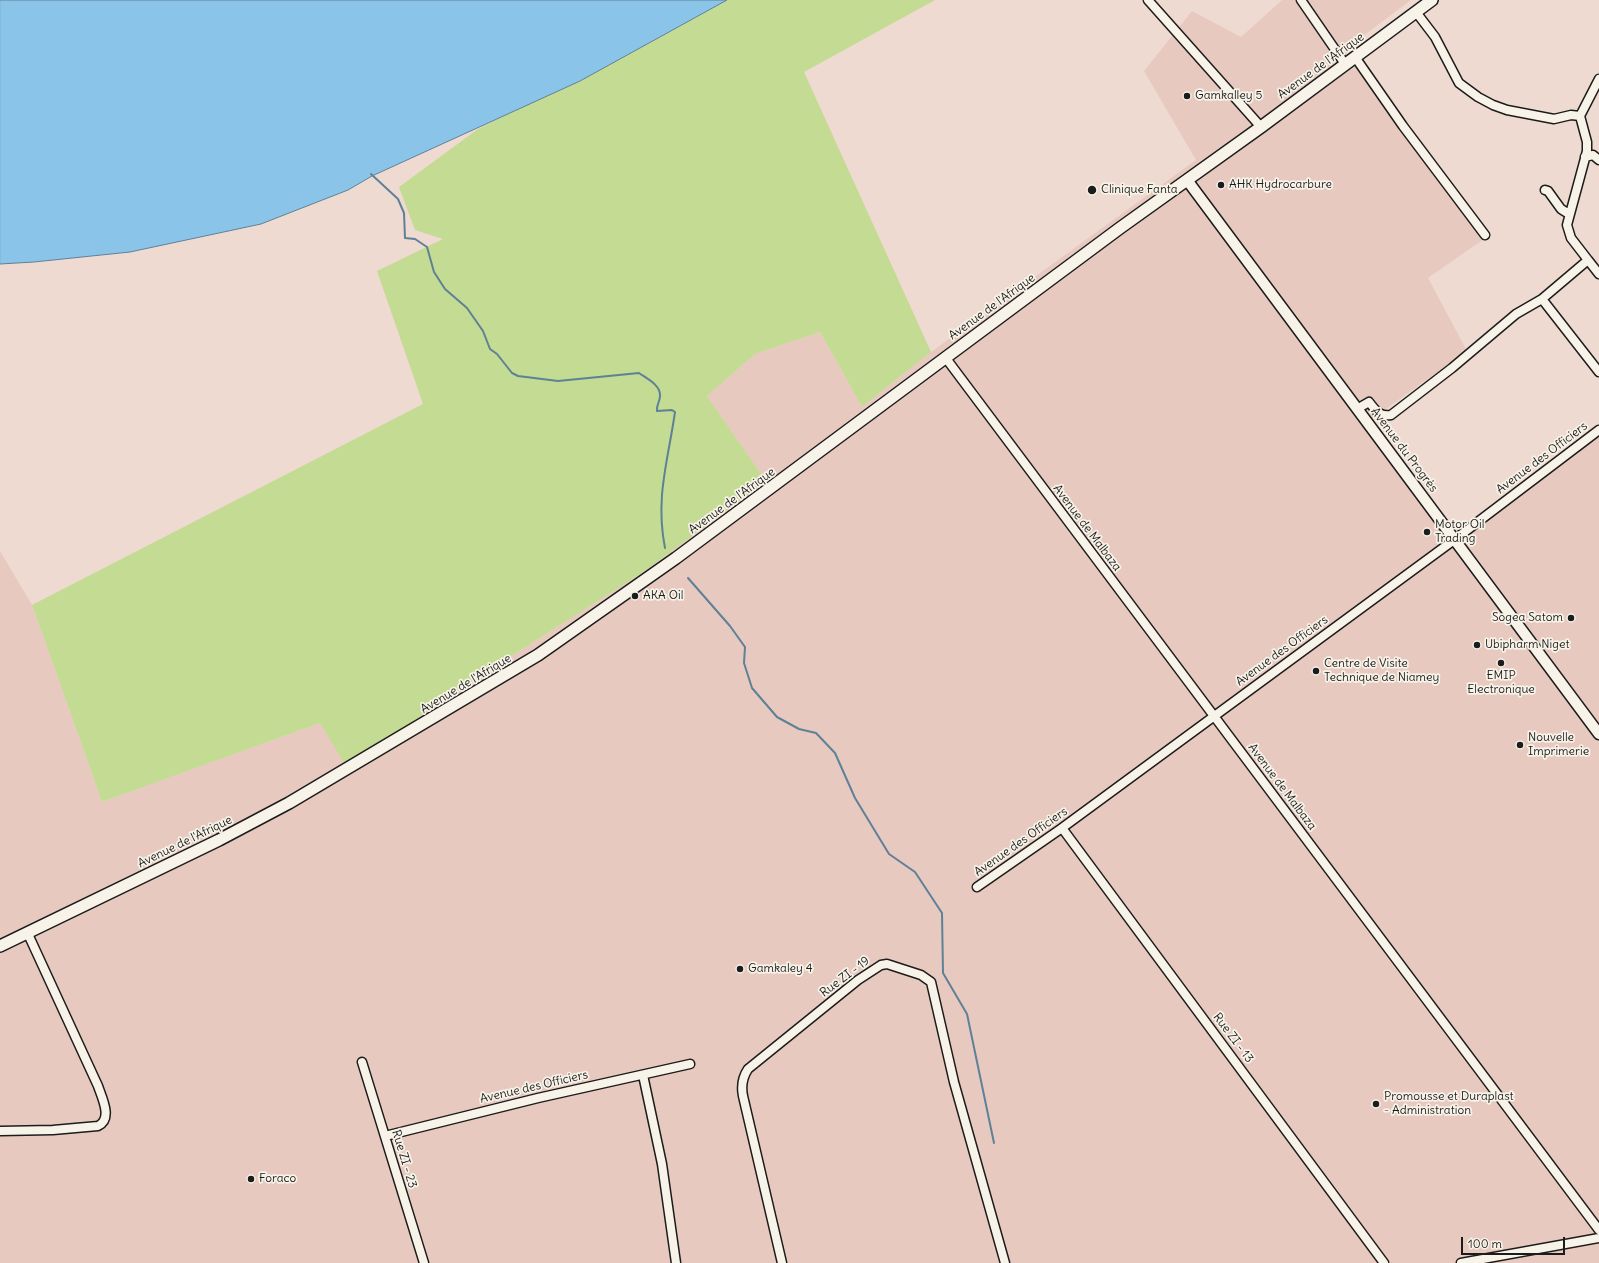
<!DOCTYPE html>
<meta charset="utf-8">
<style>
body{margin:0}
#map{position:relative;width:1599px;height:1263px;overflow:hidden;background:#eedad0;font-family:Delius,sans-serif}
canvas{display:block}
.scale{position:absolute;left:1461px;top:1237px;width:104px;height:18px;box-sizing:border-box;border:2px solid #1c1c1c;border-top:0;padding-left:5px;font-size:12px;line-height:14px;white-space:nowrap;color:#1c1c1c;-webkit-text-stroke:3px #f7f3e8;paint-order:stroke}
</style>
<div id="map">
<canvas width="1599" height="1263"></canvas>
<div class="scale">100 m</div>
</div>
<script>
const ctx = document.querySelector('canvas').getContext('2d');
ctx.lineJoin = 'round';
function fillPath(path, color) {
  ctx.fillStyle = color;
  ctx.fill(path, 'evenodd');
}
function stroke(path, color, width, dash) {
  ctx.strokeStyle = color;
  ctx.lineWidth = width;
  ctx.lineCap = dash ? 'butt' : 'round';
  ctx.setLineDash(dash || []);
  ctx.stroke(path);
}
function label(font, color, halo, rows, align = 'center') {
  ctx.font = font + ' Delius,sans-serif';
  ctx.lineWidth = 3.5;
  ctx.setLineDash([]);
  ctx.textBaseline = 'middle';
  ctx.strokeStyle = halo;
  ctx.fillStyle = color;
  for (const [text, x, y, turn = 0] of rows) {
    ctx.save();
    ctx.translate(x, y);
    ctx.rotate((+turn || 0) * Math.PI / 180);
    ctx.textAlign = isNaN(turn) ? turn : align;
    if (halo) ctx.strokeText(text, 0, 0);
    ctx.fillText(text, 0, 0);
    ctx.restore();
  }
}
const built = new Path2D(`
 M1282,0H1411L1347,48L1484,239L1428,278L1467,351L1369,421L1456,543L1599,435V1263H0V551L32,605L102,802L320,723L347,766L480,676L645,571L766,481L707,396L755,354L820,332L862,407L931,352L1196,160L1144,71L1192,11L1241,37Z`);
const green = new Path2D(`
 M727,0H935L804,72L931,352L862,407L820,332L755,354L707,396L766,481L645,571L480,676L346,766L320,723L102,802L32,605L423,404L377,271L443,239L415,230L399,187L478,129L543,96L580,81Z`);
const water = new Path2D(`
 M0,0H727L580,81L372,176L348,190L261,224L130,252L34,262L0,264Z`);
const stream = new Path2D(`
 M371,174L398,199L404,213L405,238L415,239L427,247L434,272L445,289L467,308L483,331L490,349L497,354L512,373L518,376L558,381L639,373C646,378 661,385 660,396C660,402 656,405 657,411L672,410L675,412C668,461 655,498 665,548
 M688,578L730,626L745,647L744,663L752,688L777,717L799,729L816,733L835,753L855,798L889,854L915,872L942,913L943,973L967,1014L994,1143`);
const minor = new Path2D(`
 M1148,0L1261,127
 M1301,0L1345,64
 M1416,12L1435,37L1459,83L1478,97L1493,105L1507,110L1554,119L1571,115L1580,116
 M1355,57L1403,126L1485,235
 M1585,157L1593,155L1599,160
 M1545,190L1548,191L1561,209L1569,214
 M1588,260L1571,238L1567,225L1587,151V142L1580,116L1599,79
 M1542,299L1599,372
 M945,357L1599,1230
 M1357,409L1369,402C1375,410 1380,417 1391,415L1452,368L1516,314L1542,299L1588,260L1599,274
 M1062,828L1384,1263
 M977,887L1062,828L1454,540L1599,430
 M362,1062L424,1263
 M643,1075L662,1164L676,1263
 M0,1131L53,1130L98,1126C113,1119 102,1098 98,1086L28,934
 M385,1136L538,1098L690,1064
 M782,1263L743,1096C741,1086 742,1078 748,1069L858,980L881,965L887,964L921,975L931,982L954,1082L1005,1263
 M1461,1263L1599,1238`);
const tertiary = new Path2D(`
 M1187,180L1599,734`);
const secondary = new Path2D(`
 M0,946L219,840L289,803L538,655L676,558L1120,228L1261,127L1432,0`);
const markers = [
 [1187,96,4,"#1c1c1c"],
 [1221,185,4,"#1c1c1c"],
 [1092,190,5,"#1c1c1c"],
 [1427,532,4,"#1c1c1c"],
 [635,596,4,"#1c1c1c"],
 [1571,618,4,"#1c1c1c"],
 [1477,645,4,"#1c1c1c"],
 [1501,663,4,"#1c1c1c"],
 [1316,671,4,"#1c1c1c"],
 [1520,745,4,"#1c1c1c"],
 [740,969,4,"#1c1c1c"],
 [1376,1104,4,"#1c1c1c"],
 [251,1179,4,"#1c1c1c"]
];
const streetNames = [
 ["Avenue de l'Afrique",1321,66,-36],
 ["Avenue de l'Afrique",992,307,-36],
 ["Avenue du Progrès",1404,450,53],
 ["Avenue des Officiers",1542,458,-37],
 ["Avenue de l'Afrique",732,501,-36],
 ["Avenue de Malbaza",1087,528,53],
 ["Avenue des Officiers",1282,651,-36],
 ["Avenue de l'Afrique",466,684,-31],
 ["Avenue de Malbaza",1282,787,53],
 ["Avenue de l'Afrique",185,842,-26],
 ["Avenue des Officiers",1021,842,-35],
 ["Rue ZI - 19",845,977,-37],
 ["Rue ZI - 13",1233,1038,53],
 ["Avenue des Officiers",534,1087,-13],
 ["Rue ZI - 23",404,1159,73]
];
const poiNames = [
 ["Gamkalley 5",1195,96],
 ["AHK Hydrocarbure",1229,185],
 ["Clinique Fanta",1101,190],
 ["Motor Oil",1435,525],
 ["Trading",1435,539],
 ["AKA Oil",643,596],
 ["Sogea Satom",1563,618,"right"],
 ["Ubipharm Niget",1485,645],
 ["Centre de Visite",1324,664],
 ["Technique de Niamey",1324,678],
 ["EMIP",1501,676,"center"],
 ["Electronique",1501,690,"center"],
 ["Nouvelle",1528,738],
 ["Imprimerie",1528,752],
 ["Gamkaley 4",748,969],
 ["Promousse et Duraplast",1384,1097],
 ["- Administration",1384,1111],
 ["Foraco",259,1179]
];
fillPath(built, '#e8c9c0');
fillPath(green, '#c3db92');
fillPath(water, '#8ac4e9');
stroke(water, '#5e8197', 1);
stroke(stream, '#5e8197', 2);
stroke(minor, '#1c1c1c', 11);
stroke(tertiary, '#1c1c1c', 13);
stroke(secondary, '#1c1c1c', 14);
stroke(minor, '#f7f3e8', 8);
stroke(tertiary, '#f7f3e8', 10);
stroke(secondary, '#f7f3e8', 11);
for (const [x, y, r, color] of markers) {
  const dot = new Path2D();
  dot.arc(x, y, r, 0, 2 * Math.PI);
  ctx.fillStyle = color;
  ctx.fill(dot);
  stroke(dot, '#f7f3e8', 1.5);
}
label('12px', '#1c1c1c', '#f7f3e8', streetNames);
label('12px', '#1c1c1c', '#f7f3e8', poiNames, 'left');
</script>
